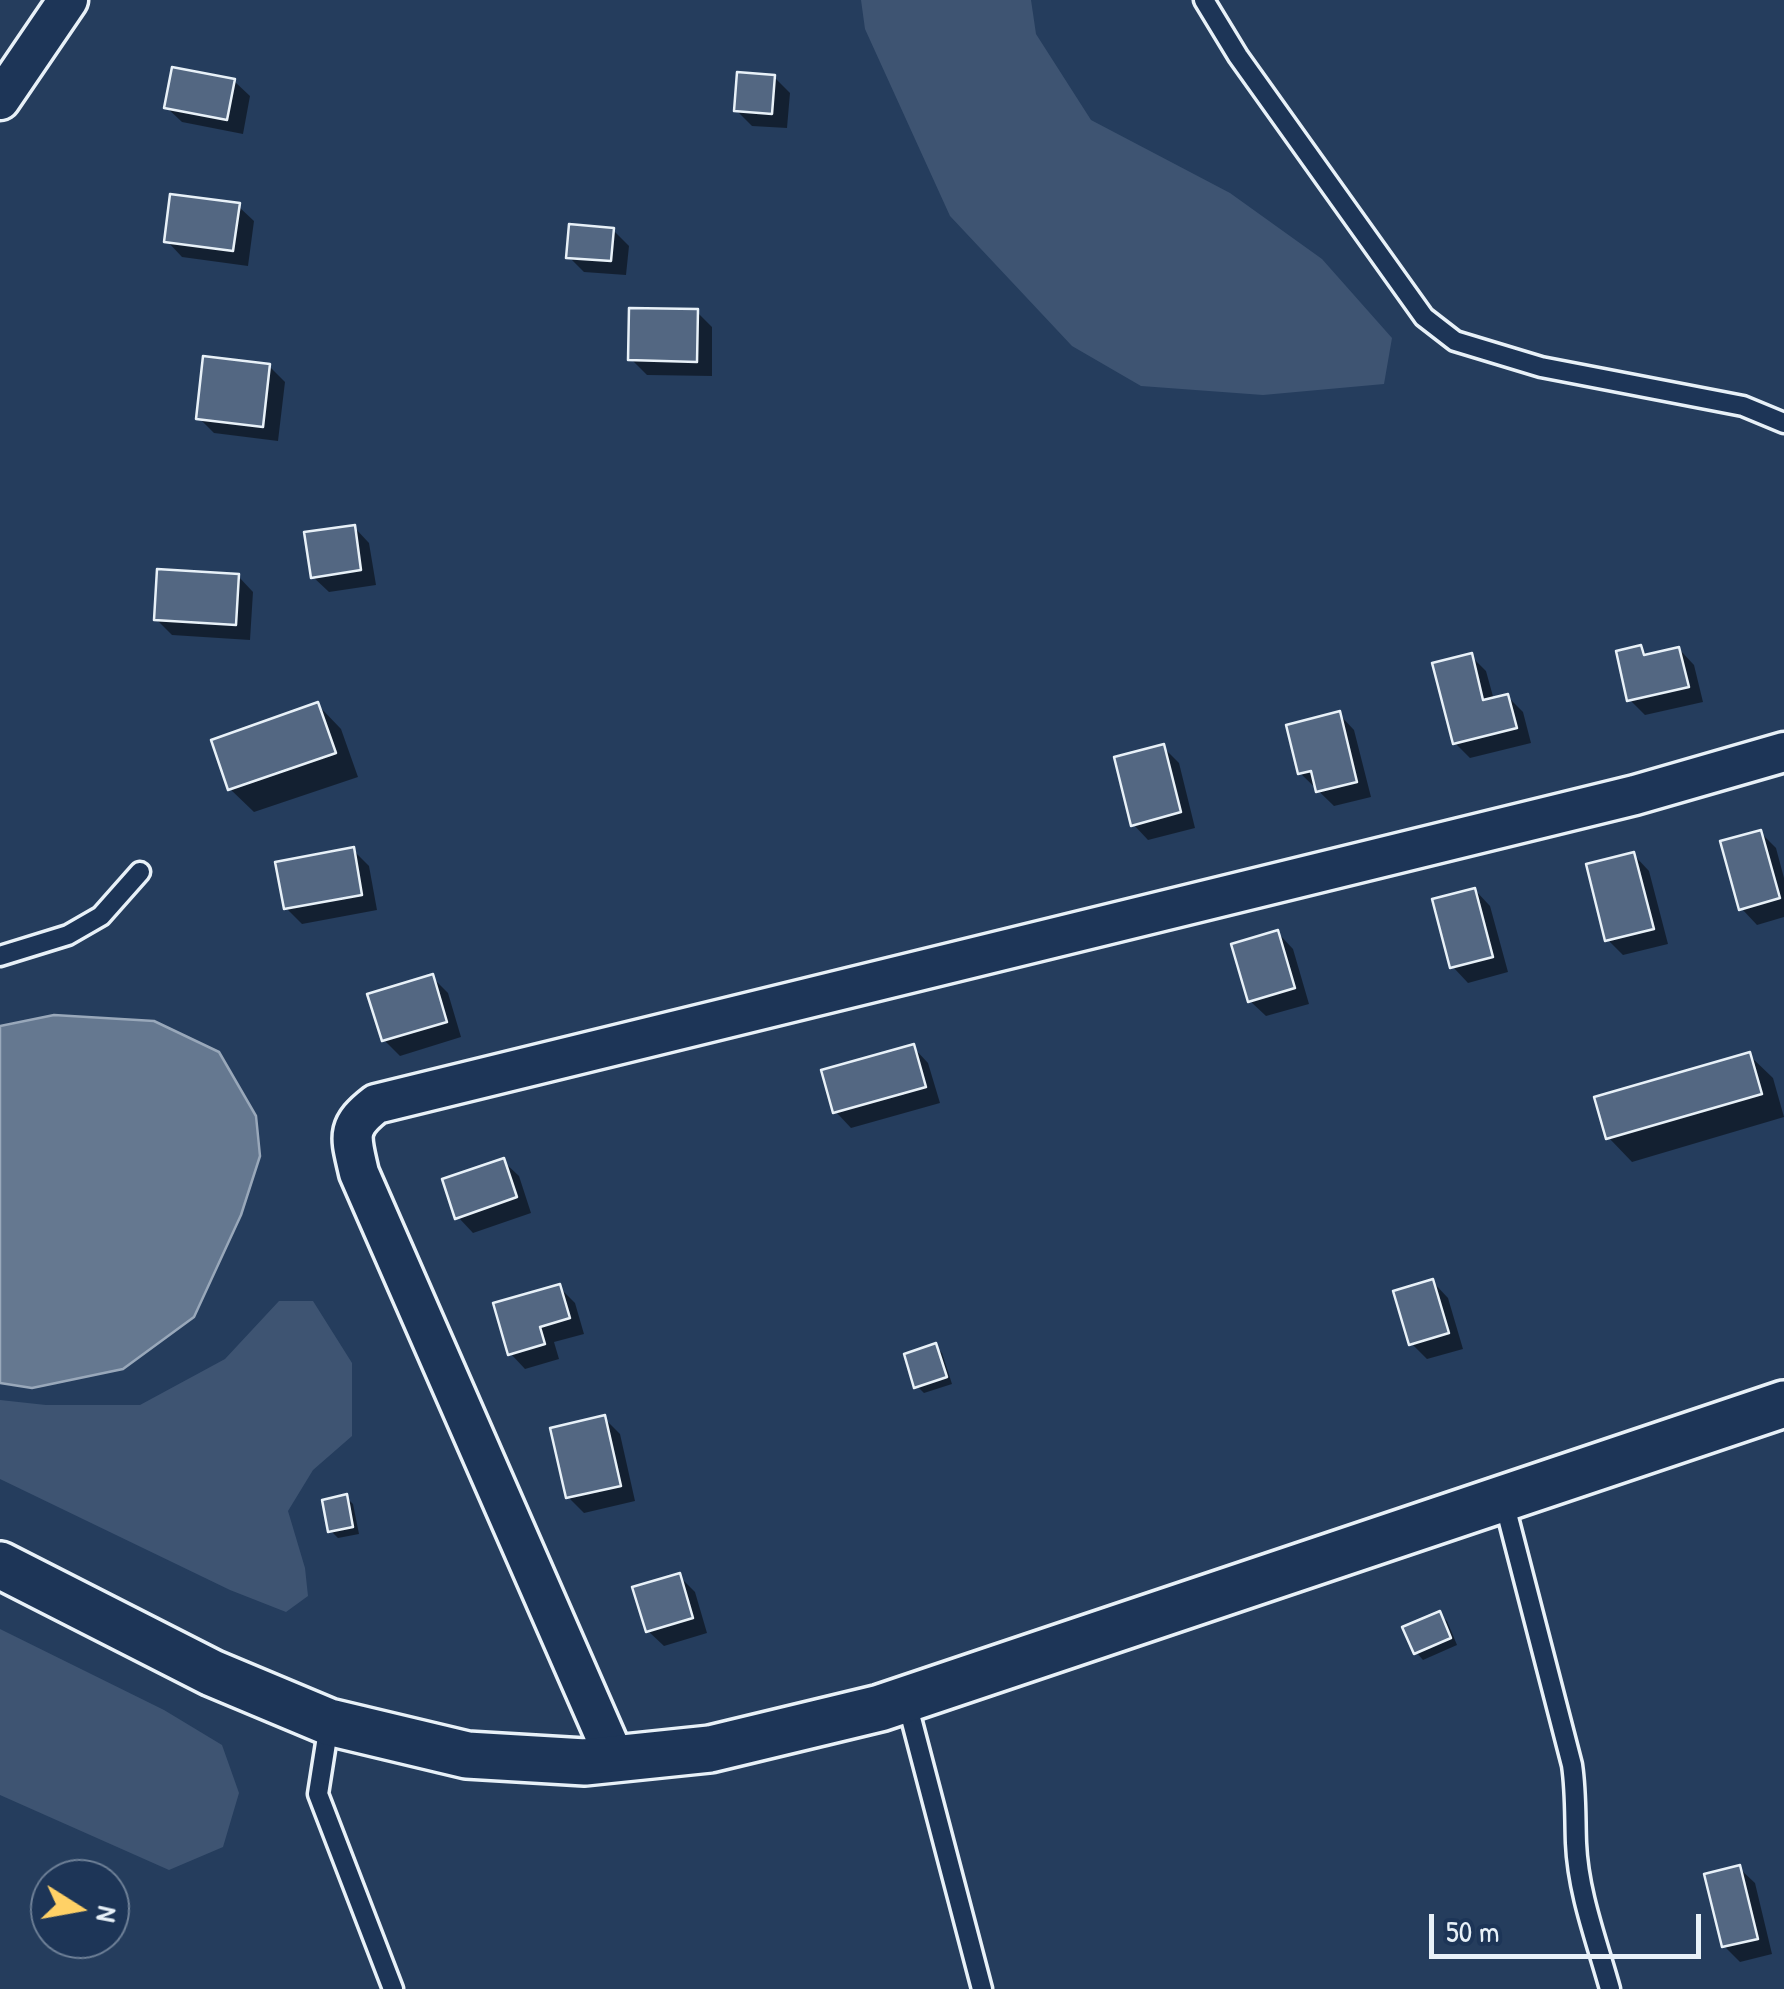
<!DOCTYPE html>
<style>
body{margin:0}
#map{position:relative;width:1784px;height:1989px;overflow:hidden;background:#253d5d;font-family:"Patrick Hand",sans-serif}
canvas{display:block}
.north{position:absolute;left:30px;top:1859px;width:100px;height:100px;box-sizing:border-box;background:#1d3557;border:2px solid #6e8097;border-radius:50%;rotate:101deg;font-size:28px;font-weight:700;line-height:40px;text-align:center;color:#e8f1f8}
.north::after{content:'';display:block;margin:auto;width:35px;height:45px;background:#ffd166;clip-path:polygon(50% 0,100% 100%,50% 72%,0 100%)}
.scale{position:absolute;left:1429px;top:1914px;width:272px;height:45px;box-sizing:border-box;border:5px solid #e8f1f8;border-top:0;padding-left:12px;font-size:30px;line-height:35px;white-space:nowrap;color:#e8f1f8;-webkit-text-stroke:8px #1d3557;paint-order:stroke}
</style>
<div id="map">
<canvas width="1784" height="1989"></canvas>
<div class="north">N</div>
<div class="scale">50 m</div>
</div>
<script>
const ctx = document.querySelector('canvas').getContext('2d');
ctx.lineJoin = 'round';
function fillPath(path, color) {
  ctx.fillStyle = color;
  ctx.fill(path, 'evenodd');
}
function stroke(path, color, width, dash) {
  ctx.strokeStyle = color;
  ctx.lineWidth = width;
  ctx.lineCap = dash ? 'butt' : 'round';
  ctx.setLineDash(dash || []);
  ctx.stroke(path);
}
const green = new Path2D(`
 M861,0H1031L1036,34L1091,120L1230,193L1322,259L1392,338L1384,384L1263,395L1141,386L1072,346L950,216L865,29Z
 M279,1301H313L352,1363V1436L313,1470L288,1511L305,1568L308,1596L286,1612L230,1590L0,1479V1400L46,1405H140L225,1359Z
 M0,1629L164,1710L222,1745L239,1793L223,1847L169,1870L0,1795Z`);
const water = new Path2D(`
 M54,1015L154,1021L219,1052L256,1116L260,1156L241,1215L194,1317L123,1369L32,1388L0,1383V1026Z`);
const shadow = new Path2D(`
 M774,77L790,93L787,128L752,126L736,110Z
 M234,81L250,96L243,134L182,122L166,107Z
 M238,206L254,221L248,266L182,257L167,241Z
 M613,230L629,246L626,275L584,272L569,257Z
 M697,312L712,327V376L647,375L631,359Z
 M269,366L285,382L278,441L214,433L199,418Z
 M354,527L369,543L376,585L329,592L313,577Z
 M238,576L253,592L250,640L172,635L156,619Z
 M1640,648L1649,656L1679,649L1694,665L1703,702L1645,715L1630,700Z
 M1471,656L1486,671L1494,700L1507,696L1523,712L1531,743L1470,758L1455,743Z
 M318,705L341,729L358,777L254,812L230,789Z
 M1339,714L1354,730L1371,797L1334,806L1300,773Z
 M1163,747L1179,763L1195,828L1148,840L1133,824Z
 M1760,832L1776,848L1784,878V917L1757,925L1742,909Z
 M353,850L369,866L377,910L302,924L286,908Z
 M1634,855L1649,871L1668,944L1623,955L1608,940Z
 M1475,890L1490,906L1508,972L1468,983L1453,967Z
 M1278,933L1293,949L1309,1004L1266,1016L1250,1001Z
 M432,977L448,993L461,1037L400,1056L384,1040Z
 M913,1047L928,1063L940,1103L851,1128L836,1112Z
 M1749,1055L1773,1078L1784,1117L1632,1162L1609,1138Z
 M503,1161L519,1176L531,1213L473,1233L458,1217Z
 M1433,1282L1448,1298L1463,1349L1427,1359L1412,1344Z
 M559,1287L575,1303L584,1334L554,1342L559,1359L525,1369L510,1353Z
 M935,1346L942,1353L952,1384L924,1393L917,1386Z
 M604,1418L620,1434L635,1501L584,1513L568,1497Z
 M346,1497L353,1504L359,1534L338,1538L331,1531Z
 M679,1576L695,1592L707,1633L664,1646L648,1631Z
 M1439,1614L1447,1621L1457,1645L1423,1660L1416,1652Z
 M1739,1868L1755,1883L1772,1954L1740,1962L1724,1946Z`);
const building = new Path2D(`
 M172,67L235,79L227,120L164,108Z
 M737,72L775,75L772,114L734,111Z
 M170,194L240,203L233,251L164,242Z
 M569,224L614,228L611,261L566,258Z
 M629,308L698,309L697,362L628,360Z
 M203,356L270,364L263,427L196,419Z
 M355,525L361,570L311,578L304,532Z
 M157,569L239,574L236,625L154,620Z
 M1641,645L1644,655L1679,647L1689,687L1627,701L1616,651Z
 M1472,653L1483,700L1508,694L1517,728L1453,744L1432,663Z
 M318,702L336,753L228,790L211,740Z
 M1340,711L1357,782L1316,792L1311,771L1298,774L1286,725Z
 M1164,744L1181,812L1131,826L1114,757Z
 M1761,830L1780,898L1739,910L1720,841Z
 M354,847L362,895L284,909L275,862Z
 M1634,852L1654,929L1605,941L1586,864Z
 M1475,888L1493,957L1450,968L1432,899Z
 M1278,930L1295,988L1248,1002L1231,944Z
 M433,974L447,1022L382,1041L367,994Z
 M914,1044L926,1087L833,1113L821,1070Z
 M1750,1052L1762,1094L1606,1139L1594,1097Z
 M504,1158L517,1197L455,1219L442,1179Z
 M1433,1279L1449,1333L1409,1345L1393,1291Z
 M560,1284L570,1318L540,1327L545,1344L508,1355L493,1303Z
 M936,1343L947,1377L914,1388L904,1354Z
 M605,1415L621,1486L566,1498L550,1428Z
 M347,1494L353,1527L328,1532L322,1500Z
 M680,1573L693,1618L646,1632L632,1587Z
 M1440,1611L1451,1638L1414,1654L1402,1627Z
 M1740,1865L1758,1939L1722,1947L1704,1874Z`);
const service = new Path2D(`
 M1204,0L1238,56L1424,317L1455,341L1541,367L1743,406L1784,423
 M0,956L68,935L101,916L140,872
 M1503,1498L1572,1765C1576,1792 1575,1817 1576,1843C1578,1893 1597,1942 1610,1989
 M906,1699L982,1989
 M329,1724L318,1794L393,1989`);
const minor = new Path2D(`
 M0,100L68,0
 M615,1759L359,1173C351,1137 345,1128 376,1104L1635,795L1784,752`);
const tertiary = new Path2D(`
 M0,1565L212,1673L329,1722L467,1755L585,1762L710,1749L880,1708L1784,1404`);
fillPath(green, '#3e5472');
fillPath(water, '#657890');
stroke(water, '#99a8ba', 2.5);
fillPath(shadow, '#0007');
fillPath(building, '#536782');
stroke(building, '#e8f1f8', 2.5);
stroke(service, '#e8f1f8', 25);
stroke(minor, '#e8f1f8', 45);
stroke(tertiary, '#e8f1f8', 52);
stroke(service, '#1d3557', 18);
stroke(minor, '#1d3557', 38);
stroke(tertiary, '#1d3557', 45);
</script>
